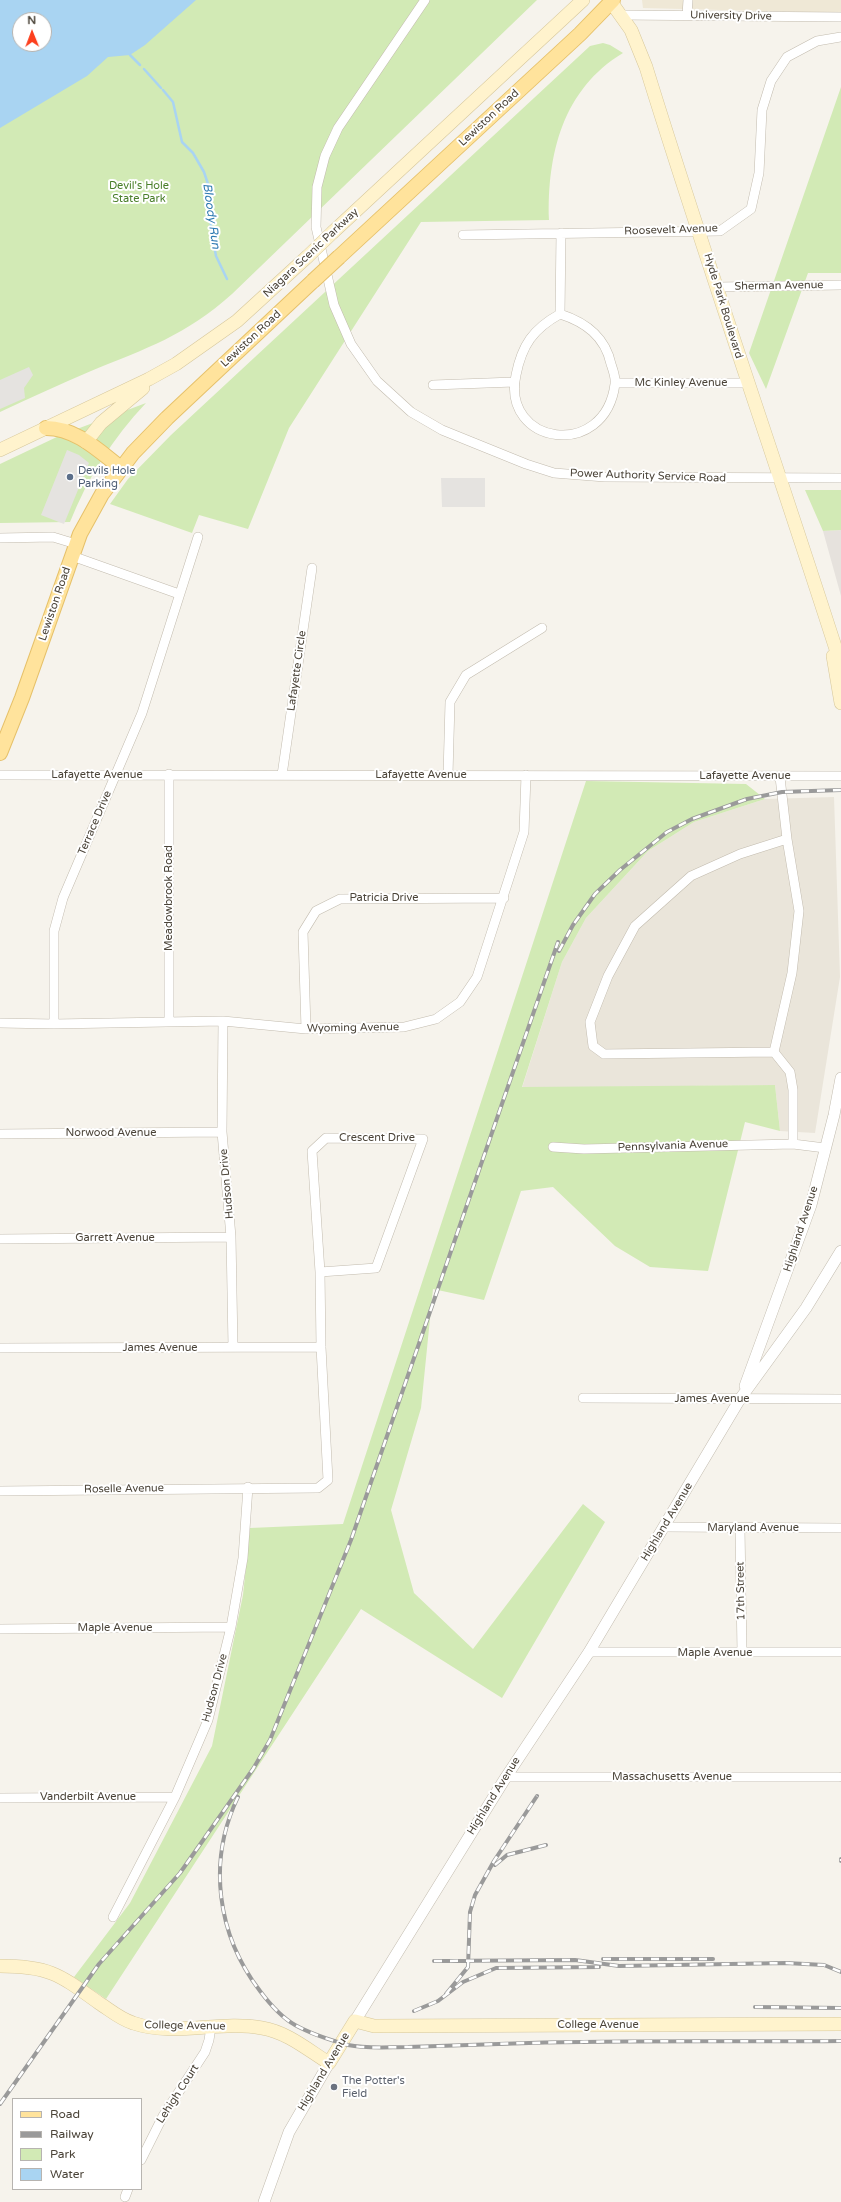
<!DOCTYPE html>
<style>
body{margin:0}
#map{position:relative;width:841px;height:2202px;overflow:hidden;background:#f6f3ec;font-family:"Varela Round",sans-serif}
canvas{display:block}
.legend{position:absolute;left:12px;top:2098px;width:130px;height:92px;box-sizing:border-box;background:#fff;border:1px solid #b7b4b0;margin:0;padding:5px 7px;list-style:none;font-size:12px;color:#4b4439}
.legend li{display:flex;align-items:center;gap:8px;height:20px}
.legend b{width:20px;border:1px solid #b7b4b0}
.north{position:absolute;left:12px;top:12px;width:40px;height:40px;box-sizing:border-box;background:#fff;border:1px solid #b7b4b0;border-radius:50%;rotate:359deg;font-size:11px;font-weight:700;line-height:16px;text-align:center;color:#4b4439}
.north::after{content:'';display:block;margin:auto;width:14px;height:18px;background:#fc3f1d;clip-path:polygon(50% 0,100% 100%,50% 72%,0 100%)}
</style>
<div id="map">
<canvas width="841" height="2202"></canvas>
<ul class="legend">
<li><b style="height:5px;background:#ffe39c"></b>Road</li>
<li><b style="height:5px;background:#9a9a9a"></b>Railway</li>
<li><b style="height:11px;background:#d2eab5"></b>Park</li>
<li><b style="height:11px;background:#a9d4f2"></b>Water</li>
</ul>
<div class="north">N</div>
</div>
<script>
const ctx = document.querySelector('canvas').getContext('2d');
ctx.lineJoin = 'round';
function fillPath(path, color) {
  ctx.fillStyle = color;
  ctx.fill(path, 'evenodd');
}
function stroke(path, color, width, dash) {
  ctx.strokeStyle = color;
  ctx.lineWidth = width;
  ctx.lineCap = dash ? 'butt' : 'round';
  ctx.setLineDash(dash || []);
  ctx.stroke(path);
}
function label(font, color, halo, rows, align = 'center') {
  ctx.font = font + ' "Varela Round",sans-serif';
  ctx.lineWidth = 4;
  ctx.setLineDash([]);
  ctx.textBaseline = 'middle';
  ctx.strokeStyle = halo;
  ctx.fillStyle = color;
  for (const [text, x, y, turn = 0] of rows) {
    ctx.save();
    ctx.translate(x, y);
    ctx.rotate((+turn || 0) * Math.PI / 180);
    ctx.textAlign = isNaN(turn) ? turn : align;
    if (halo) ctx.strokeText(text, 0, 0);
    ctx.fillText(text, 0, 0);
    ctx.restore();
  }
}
const residential = new Path2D(`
 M834,797L840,977L815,1133L780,1131L775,1085L522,1088L562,962L586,918L648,851L694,822L765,799Z`);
const industrial = new Path2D(`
 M841,530V596L823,531Z`);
const education = new Path2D(`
 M642,0H841V13L643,8Z`);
const green = new Path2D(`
 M193,0H537L232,294C185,336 147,348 91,371C60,384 30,398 0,412V114Z
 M603,43L610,45L623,53C563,89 547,154 549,220L421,222L289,428L248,529L199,515L192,533L110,504L128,479L171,435L590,46Z
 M841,87V273H808L766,389L749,353Z
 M146,403C113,438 88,477 70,522L0,523V464L61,435Z
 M805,490H841V530L823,531Z
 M586,781L746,784L765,799L694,822L648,851L586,918L562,962L522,1087L775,1085L780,1131L745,1122L708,1271L650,1267L615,1246L553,1187L521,1191L484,1300L433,1289L421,1408L391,1510L414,1593L473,1649L583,1504L605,1522L502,1698L361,1609L106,1999L74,1977L130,1903L212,1746L243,1595L250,1528L343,1524Z`);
const parking = new Path2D(`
 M29,367L33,375L24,388L25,398L0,409V380Z
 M67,450L79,455L89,463L64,524L41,515Z
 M441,478H485V507H442Z`);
const water = new Path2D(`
 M0,0H196L145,45L130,55L108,57L87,76L0,128ZM20,20H44V44H20Z`);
const stream = new Path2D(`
 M130,55L140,65
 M144,69L161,88
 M163,90L173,102L182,142L193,153L204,172L210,190L211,229L216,256L227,279`);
const minor = new Path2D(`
 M425,0L338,128L325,156L317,187L316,227L334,305L351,344L377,381L411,412L442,430L526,464L554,473L605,477L841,478
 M621,15L841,17
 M687,15L688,0
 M463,235L720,231L751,209L759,173L762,110L771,81L787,57L817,41L841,37
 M718,287L841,285
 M560,314C585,322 605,336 611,364C613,370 616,378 615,384C605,461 501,445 516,375C522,345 533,329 560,314Z
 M560,314L561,233
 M616,383H747
 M433,385L514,382
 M0,538L53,537L76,544
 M72,556L179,594
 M169,774V1021
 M0,775L841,776
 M282,775L312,568
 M448,775L450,702L466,675L542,628
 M787,839L799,911L792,973L774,1052L790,1072L793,1090V1144L825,1148
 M223,1021L222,1132L231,1237L233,1347
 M0,1023L54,1024L223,1021L306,1029L404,1027L436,1019L460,1002L477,977L524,832L526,775
 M54,1024V931L63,898L142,713L198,537
 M306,1029L303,932L316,911L340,899L504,898
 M774,1052L604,1054L593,1046L590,1022L608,976L635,926L691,876L740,854L787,839L780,777
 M0,1134L222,1132
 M326,1138L423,1139L376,1268L320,1272L312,1151Z
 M553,1147L584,1149L793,1144
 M0,1239L231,1237
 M0,1348L321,1347
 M583,1398L841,1399
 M0,1491L318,1488L328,1480L321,1347L320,1272
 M664,1527L841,1528
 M740,1528L742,1653
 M0,1629L231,1627
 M589,1652H841
 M506,1777H839
 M0,1798L175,1797
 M113,1917L175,1797L208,1720L231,1627L243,1558L248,1487
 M141,2160L163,2116L205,2052L209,2040L211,2027
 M125,2197L128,2189`);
const tertiary = new Path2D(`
 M745,1386L811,1205L834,1115L841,1078
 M355,2021L506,1777L589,1652L740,1399L806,1308L841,1251
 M264,2202L289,2132L329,2063`);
const secondary = new Path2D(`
 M611,2L631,30L646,67C708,268 777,465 841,665
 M333,232L583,0
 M86,442L101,423L143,388
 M0,450L149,379L176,364L237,321L307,257
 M833,656L841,703
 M0,1966C50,1966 60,1975 99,2003C110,2010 120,2019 133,2023C174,2037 220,2020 262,2028C287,2032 308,2050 329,2063L355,2021L374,2026L841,2024`);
const primary = new Path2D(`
 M339,257L580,34L613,0
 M46,428C76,428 99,451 121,468
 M0,753L22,698L80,534L102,494L133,453L167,418L313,281`);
const rail = new Path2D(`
 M559,951L573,925L595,894L620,870L667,832L692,819L747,799L782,792L841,790
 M238,1797C207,1861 217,1935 260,1991C269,2003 281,2017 295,2025C311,2034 330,2040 348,2045C367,2049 388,2047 408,2047C449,2046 489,2044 529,2043C633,2040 737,2042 841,2041
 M841,1859V1861
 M495,1865L507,1855L546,1845
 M603,1959H713
 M434,1961L575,1960L619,1966L786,1963L824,1965L841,1972
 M446,1994L468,1967L470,1912L475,1895L494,1861L537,1796
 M755,2007L841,2008
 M414,2011L438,2001L463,1982L496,1968L599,1967
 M0,2104L99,1964L180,1873L253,1769L270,1740L351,1540L558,942`);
const secondaryBridge = new Path2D(`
 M307,257L333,232`);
const primaryBridge = new Path2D(`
 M313,281L339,257`);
const markers = [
 [70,477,4,"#5c6f8a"],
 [334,2087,4,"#6b7280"]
];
const streetNames = [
 ["University Drive",731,16,1],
 ["Lewiston Road",489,118,-43],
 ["Roosevelt Avenue",671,230,-2],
 ["Niagara Scenic Parkway",311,253,-43],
 ["Sherman Avenue",779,286,-1],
 ["Hyde Park Boulevard",723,306,73],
 ["Lewiston Road",251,339,-43],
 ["Mc Kinley Avenue",681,383],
 ["Power Authority Service Road",648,476,2],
 ["Lewiston Road",55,604,-71],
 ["Lafayette Circle",297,671,-82],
 ["Lafayette Avenue",97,775],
 ["Lafayette Avenue",421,775],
 ["Lafayette Avenue",745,776],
 ["Terrace Drive",95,823,-67],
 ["Meadowbrook Road",169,898,-90],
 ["Patricia Drive",384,898],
 ["Wyoming Avenue",353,1028,-1],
 ["Norwood Avenue",111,1133],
 ["Crescent Drive",377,1138],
 ["Pennsylvania Avenue",673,1146,-2],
 ["Hudson Drive",227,1184,-95],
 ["Highland Avenue",801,1229,-72],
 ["Garrett Avenue",115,1238],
 ["James Avenue",160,1348],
 ["James Avenue",712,1399],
 ["Roselle Avenue",124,1489,-1],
 ["Highland Avenue",667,1522,-59],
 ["Maryland Avenue",753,1528],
 ["17th Street",741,1591,-91],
 ["Maple Avenue",115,1628],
 ["Maple Avenue",715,1653],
 ["Hudson Drive",215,1688,-75],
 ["Massachusetts Avenue",672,1777],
 ["Highland Avenue",494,1796,-58],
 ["Vanderbilt Avenue",88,1797],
 ["College Avenue",598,2025],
 ["College Avenue",185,2026,1],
 ["Highland Avenue",324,2072,-59],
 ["Lehigh Court",178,2094,-57]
];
const parkNames = [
 ["Devil's Hole",139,186],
 ["State Park",139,199]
];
const serviceNames = [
 ["Devils Hole",78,471],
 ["Parking",78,484]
];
const worshipNames = [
 ["The Potter's",342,2081],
 ["Field",342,2094]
];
const waterNames = [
 ["Bloody Run",211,216,82]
];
fillPath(residential, '#eae5da');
fillPath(industrial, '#e6e2dd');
fillPath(education, '#efe8d6');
fillPath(green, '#d2eab5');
fillPath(parking, '#e5e3e0');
fillPath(water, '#a9d4f2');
stroke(stream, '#a9d4f2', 2.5);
stroke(minor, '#c2bbae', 10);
stroke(tertiary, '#c2bbae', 12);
stroke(secondary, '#d6c79b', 14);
stroke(primary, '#e6c16a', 16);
stroke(minor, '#fff', 9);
stroke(tertiary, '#fff', 11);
stroke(secondary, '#fff3cd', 13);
stroke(primary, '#ffe39c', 14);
stroke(rail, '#9a9a9a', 4);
stroke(rail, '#fff', 2.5, [8]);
stroke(secondaryBridge, '#d6c79b', 14, []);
stroke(primaryBridge, '#e6c16a', 16, []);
stroke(secondaryBridge, '#fff3cd', 13);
stroke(primaryBridge, '#ffe39c', 14);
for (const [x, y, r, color] of markers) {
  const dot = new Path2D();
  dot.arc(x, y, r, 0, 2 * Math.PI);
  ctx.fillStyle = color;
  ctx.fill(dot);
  stroke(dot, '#fff', 1.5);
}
label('11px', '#4b4439', '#fff', streetNames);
label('11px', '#4a7f2a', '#fff', parkNames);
label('11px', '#4e5e75', '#fff', serviceNames, 'left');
label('11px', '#5b616d', '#fff', worshipNames, 'left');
label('italic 12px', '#2e7ab2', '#fff', waterNames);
</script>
